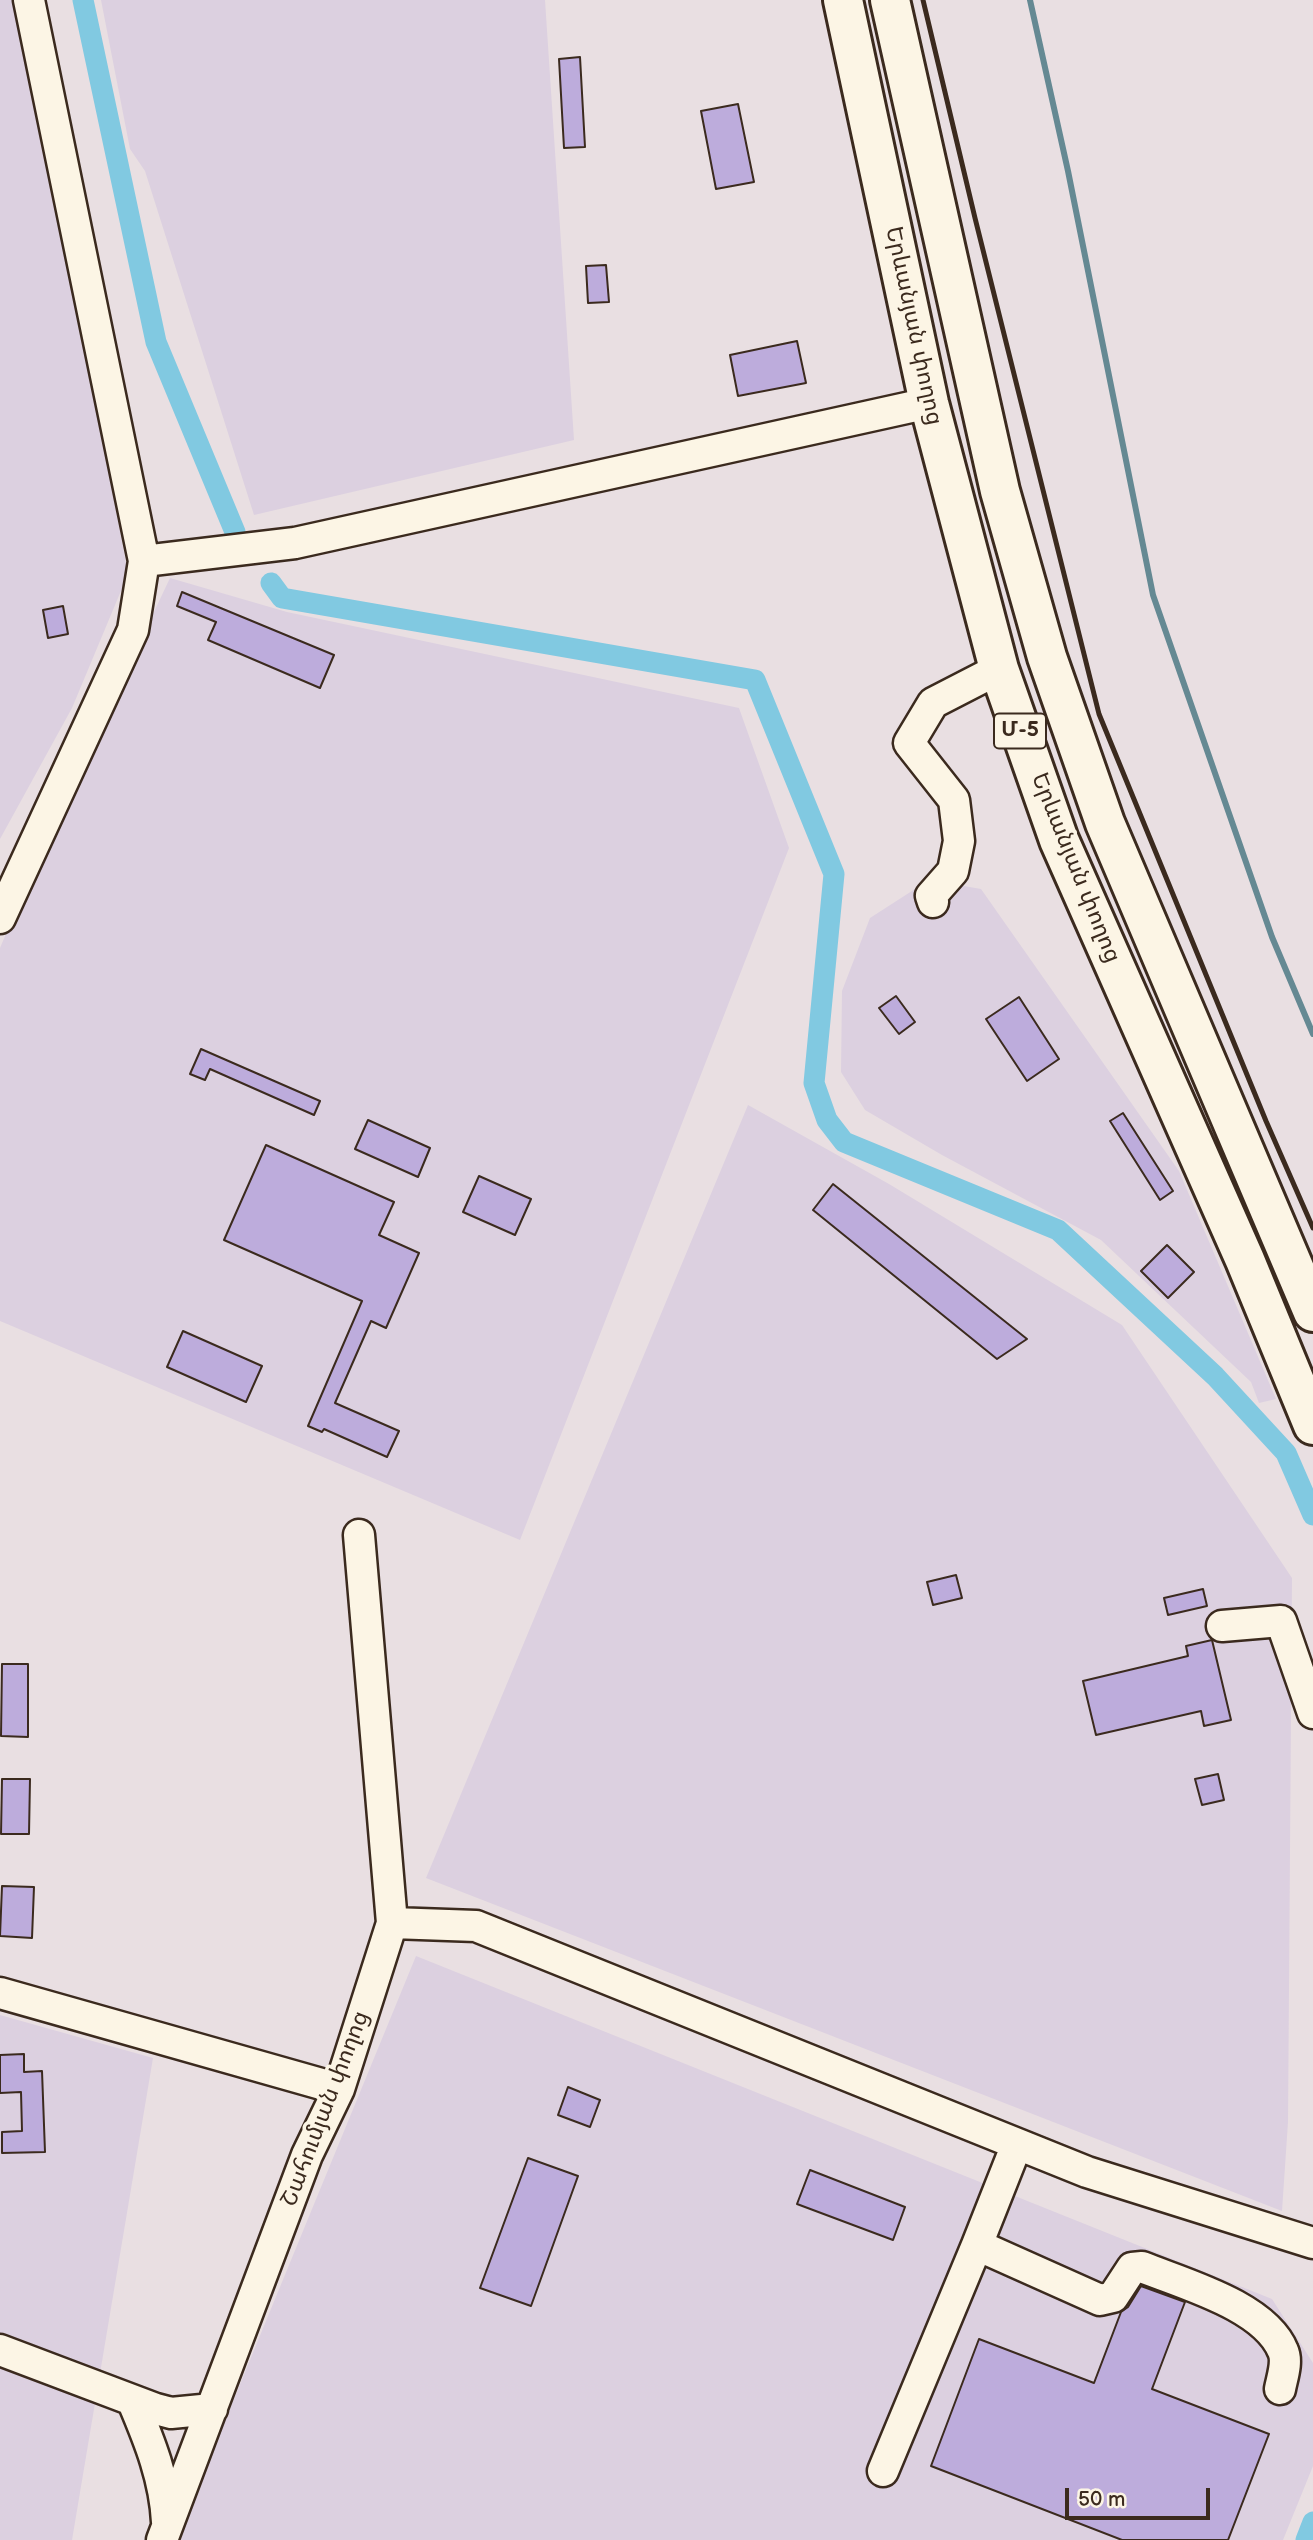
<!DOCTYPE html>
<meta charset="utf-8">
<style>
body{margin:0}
#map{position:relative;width:1313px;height:2540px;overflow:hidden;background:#e9dfe2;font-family:"Balsamiq Sans",sans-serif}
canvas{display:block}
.scale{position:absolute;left:1065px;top:2488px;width:145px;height:32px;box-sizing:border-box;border:4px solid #3b2a1e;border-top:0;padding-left:9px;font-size:21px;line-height:24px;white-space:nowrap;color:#3b2a1e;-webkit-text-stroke:5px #fcf5e5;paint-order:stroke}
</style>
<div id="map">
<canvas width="1313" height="2540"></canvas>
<div class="scale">50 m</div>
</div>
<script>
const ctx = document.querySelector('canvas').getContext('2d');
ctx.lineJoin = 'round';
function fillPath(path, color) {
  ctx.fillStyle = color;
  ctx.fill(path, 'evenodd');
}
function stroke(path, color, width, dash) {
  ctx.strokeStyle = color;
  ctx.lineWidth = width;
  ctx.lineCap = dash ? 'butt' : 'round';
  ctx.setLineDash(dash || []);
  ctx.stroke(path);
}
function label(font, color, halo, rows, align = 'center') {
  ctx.font = font + ' "Balsamiq Sans","Noto Sans Armenian",sans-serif';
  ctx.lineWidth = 7;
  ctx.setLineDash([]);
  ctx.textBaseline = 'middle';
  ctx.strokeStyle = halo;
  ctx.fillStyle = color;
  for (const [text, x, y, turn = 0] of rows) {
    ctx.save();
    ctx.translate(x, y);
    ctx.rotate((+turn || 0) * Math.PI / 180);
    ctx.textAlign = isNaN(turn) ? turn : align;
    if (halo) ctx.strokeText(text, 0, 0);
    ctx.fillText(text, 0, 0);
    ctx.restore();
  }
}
const built = new Path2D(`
 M0,0H20L128,574L72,708L0,839Z
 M101,0H545L574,440L254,515L145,171L130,149Z
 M170,578L287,612L739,708L789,848L520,1540L0,1321V948L42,849Z
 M929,880L981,889L1179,1171L1276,1399L1259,1403L1251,1382L1101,1240L942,1155L865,1110L841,1072L842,991L870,918Z
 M748,1105L889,1184L1122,1325L1292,1578L1288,2122L1282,2211L426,1878Z
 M416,1956L1272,2299L1313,2363V2466L1283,2540H176Z
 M0,2015L153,2058L72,2540H0Z`);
const stream = new Path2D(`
 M1030,0L1068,171L1153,595L1272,937L1313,1034`);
const canal = new Path2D(`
 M83,0L156,342L235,532
 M271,583L282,598L755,680L834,874L814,1083L827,1120L844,1142L1058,1230L1215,1376L1286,1453L1313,1515
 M1306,2540L1313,2522`);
const building = new Path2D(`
 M580,57L585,147L564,148L559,59Z
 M738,104L754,182L716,189L701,111Z
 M606,265L609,302L588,303L586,266Z
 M797,341L806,383L738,396L730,355Z
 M182,592L334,655L320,688L208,640L216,622L177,606Z
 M63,606L68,634L48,638L43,610Z
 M896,996L915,1022L899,1034L879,1008Z
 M1019,997L1059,1059L1027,1081L986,1019Z
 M201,1049L320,1101L314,1115L210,1069L205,1080L190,1074Z
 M1123,1113L1173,1191L1160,1200L1110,1121Z
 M368,1120L430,1148L418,1177L355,1149Z
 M266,1145L394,1202L379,1235L419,1253L386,1328L371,1321L335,1403L399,1431L387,1457L324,1429L322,1432L308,1426L362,1301L224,1240Z
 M479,1176L531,1199L515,1235L463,1212Z
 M833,1184L1027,1339L997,1359L813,1210Z
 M1167,1245L1194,1272L1168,1298L1141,1271Z
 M183,1331L262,1366L246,1402L167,1367Z
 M956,1575L962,1598L933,1605L927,1582Z
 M1203,1589L1207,1606L1168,1615L1164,1598Z
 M1212,1640L1231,1720L1204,1726L1201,1711L1096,1735L1083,1681L1188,1656L1186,1646Z
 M2,1664H28V1737L1,1736Z
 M1218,1774L1224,1800L1202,1805L1195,1779Z
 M2,1779H30L29,1834H1Z
 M2,1886L34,1887L32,1938L0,1936Z
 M24,2054V2072L42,2071L45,2152L2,2153V2132L22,2131L21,2092L0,2093V2055Z
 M568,2087L600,2100L590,2127L558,2115Z
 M528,2158L578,2176L531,2306L480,2288Z
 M810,2170L905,2207L893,2240L797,2204Z
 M1141,2286L1185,2302L1152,2389L1269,2434L1228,2540H1122L931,2466L979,2339L1094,2383L1121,2312L1128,2307Z`);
const minor = new Path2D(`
 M29,0L144,561L295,543L929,403
 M933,902L931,896L953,871L959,841L954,800L909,743L933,703L999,669
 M0,918L133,630L144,561
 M1222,1626L1281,1621L1313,1713
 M392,1923L476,1926L1087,2172L1313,2243
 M0,1993L339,2089
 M1017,2144L977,2245L1100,2300L1113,2297L1132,2268L1142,2267C1184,2284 1265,2306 1283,2351C1288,2362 1282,2378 1280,2389
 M0,2350L156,2409L171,2413L212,2409
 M133,2402C150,2442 165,2480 167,2522
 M883,2471L977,2245
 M162,2540L307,2155L339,2089L392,1923L359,1535`);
const highway = new Path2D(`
 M843,0L929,403L999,669L1059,840L1245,1260L1313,1425
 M890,0L1000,491L1047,657L1105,823L1313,1312`);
const rail = new Path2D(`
 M923,0L975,218L1099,714L1266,1121L1313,1228`);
const shields = [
 [1020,731,52]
];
const shieldNames = [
 ["Մ-5",1020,731]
];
const streetNames = [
 ["Երևանյան փողոց",913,326,78],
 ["Երևանյան փողոց",1075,868,68],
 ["Շահումյան փողոց",326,2109,-69]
];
fillPath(built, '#dcd0e0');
stroke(stream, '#658993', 6);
stroke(canal, '#81c9e1', 21);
fillPath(building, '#bdacdc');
stroke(building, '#3b2a1e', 2);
stroke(minor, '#3b2a1e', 35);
stroke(highway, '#3b2a1e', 44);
stroke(minor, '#fcf5e5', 30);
stroke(highway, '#fcf5e5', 38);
stroke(rail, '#3b2a1e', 5);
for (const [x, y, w] of shields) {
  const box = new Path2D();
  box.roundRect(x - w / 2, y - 17.5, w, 35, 5);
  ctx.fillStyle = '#fcf5e5';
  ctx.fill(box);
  stroke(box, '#3b2a1e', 2);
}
label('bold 21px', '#3b2a1e', null, shieldNames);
label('23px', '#3b2a1e', '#fcf5e5', streetNames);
</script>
